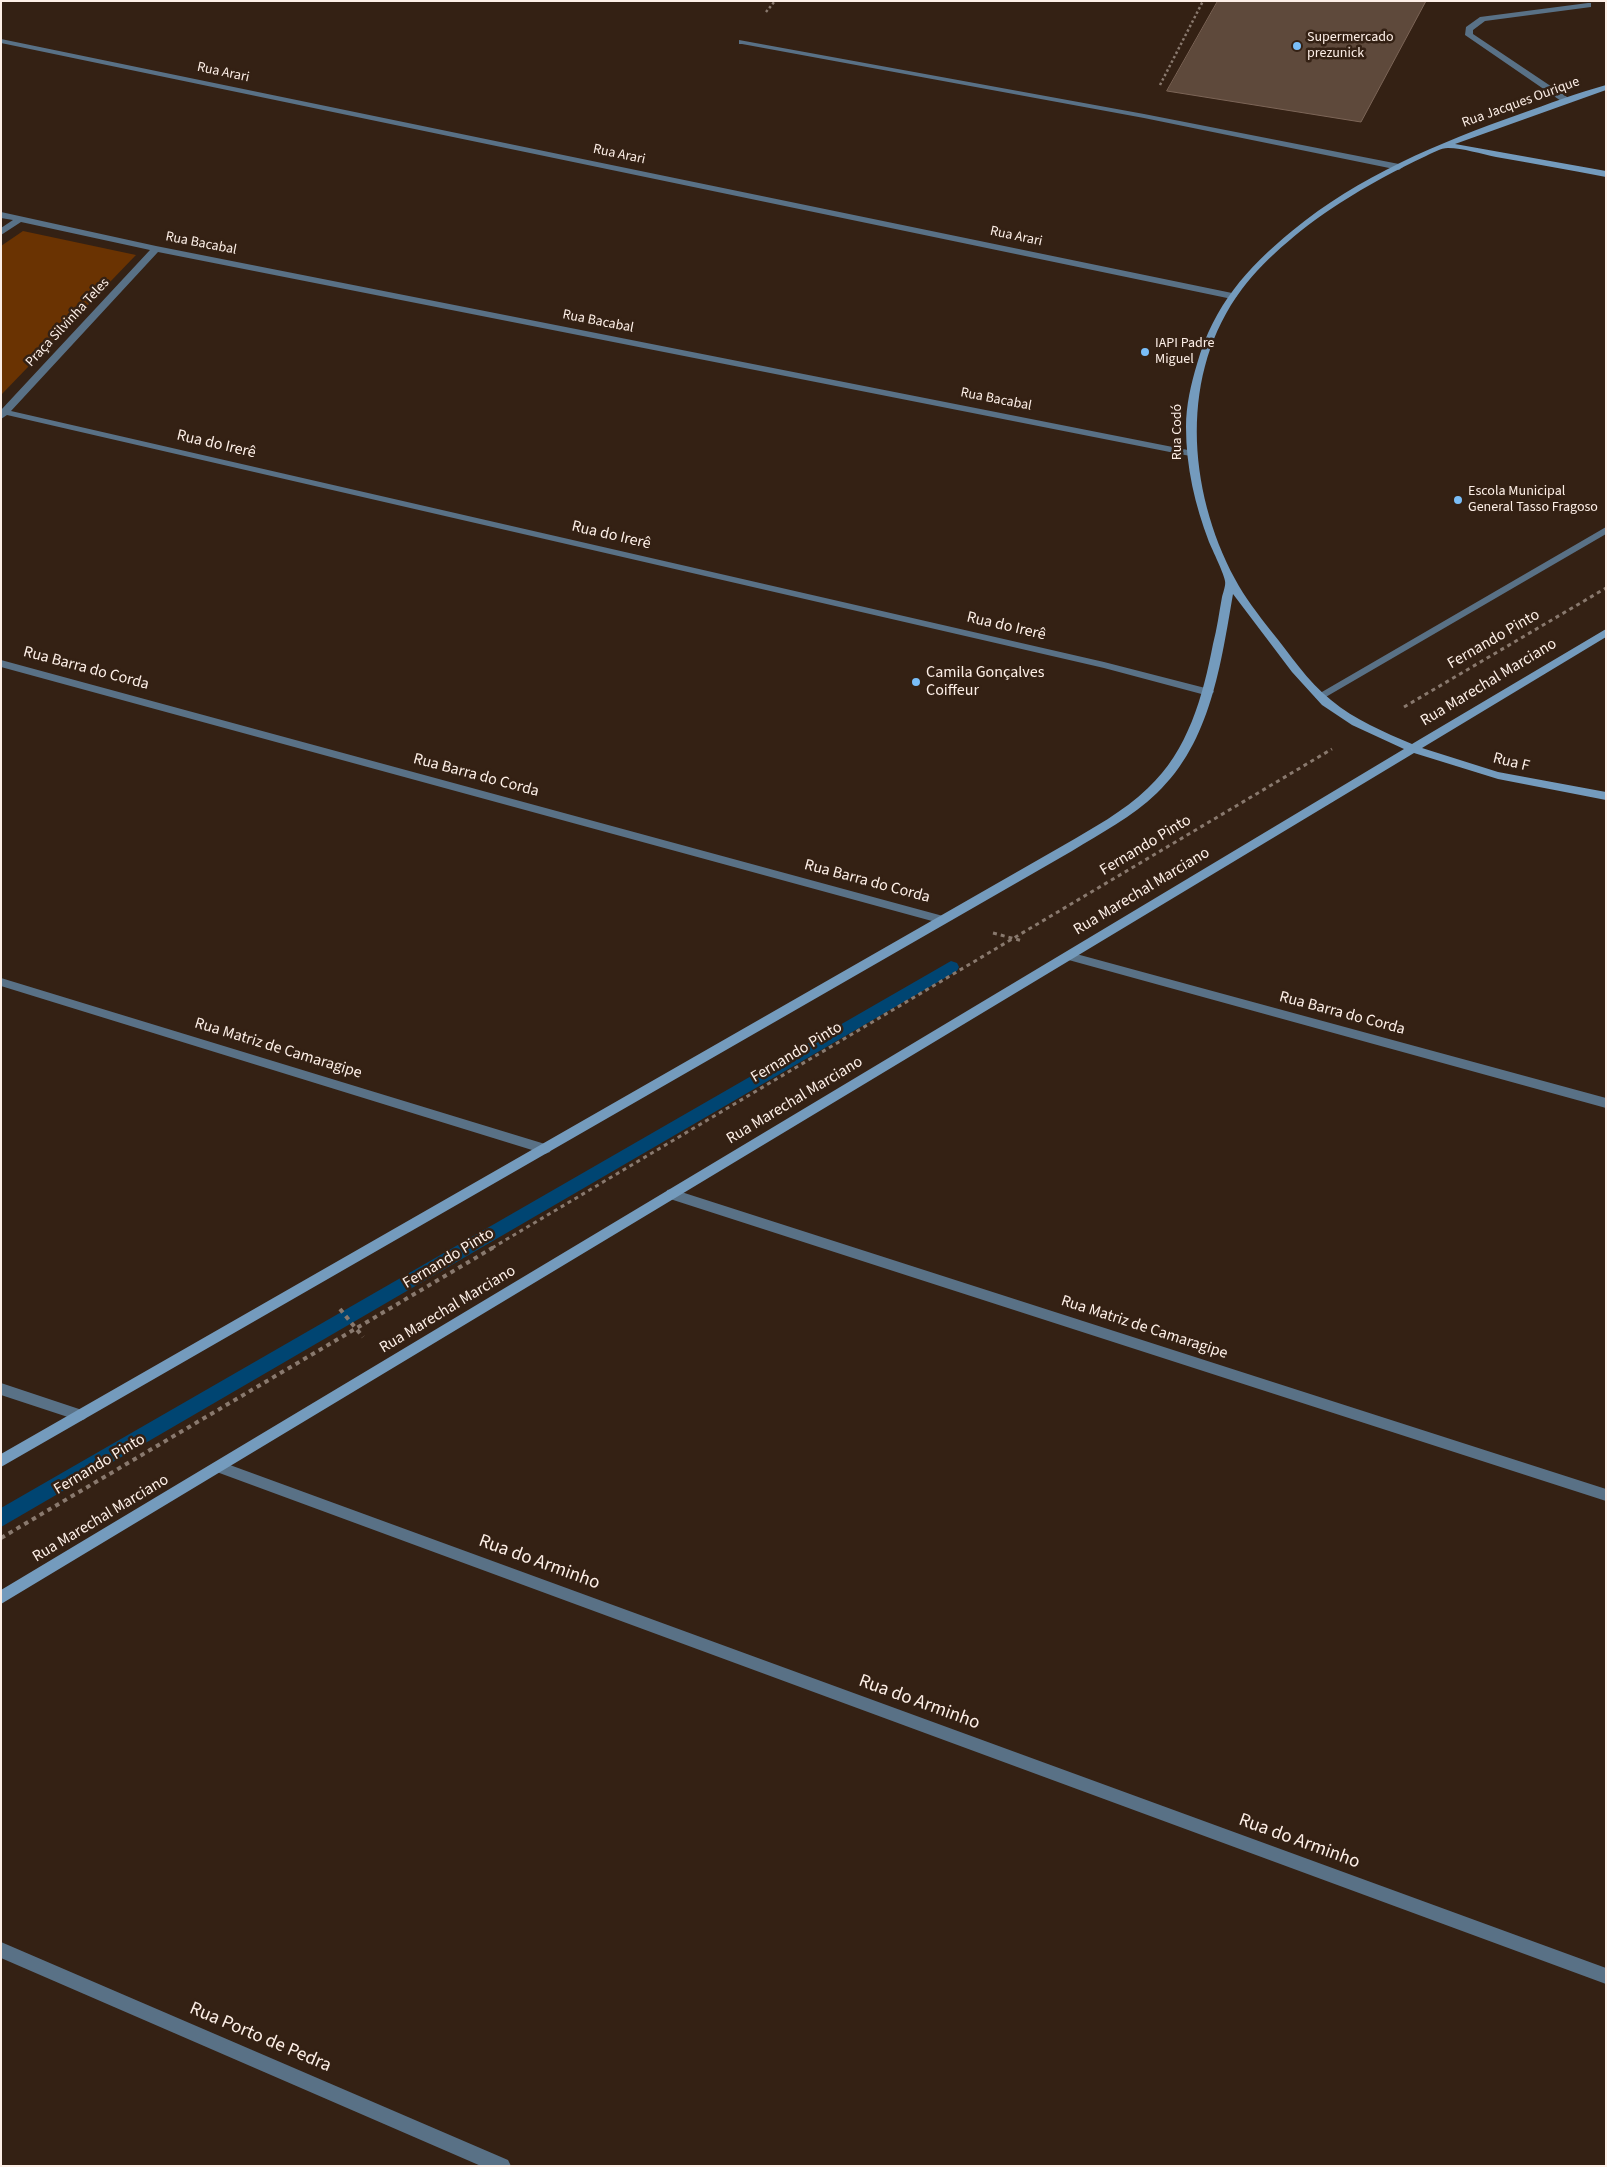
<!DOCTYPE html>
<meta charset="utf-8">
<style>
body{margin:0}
#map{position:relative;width:1607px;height:2167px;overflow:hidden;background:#342114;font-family:"Source Sans 3",sans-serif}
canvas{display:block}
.frame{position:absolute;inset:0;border:2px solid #fdefe7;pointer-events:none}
</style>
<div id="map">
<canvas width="1607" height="2167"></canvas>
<div class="frame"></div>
</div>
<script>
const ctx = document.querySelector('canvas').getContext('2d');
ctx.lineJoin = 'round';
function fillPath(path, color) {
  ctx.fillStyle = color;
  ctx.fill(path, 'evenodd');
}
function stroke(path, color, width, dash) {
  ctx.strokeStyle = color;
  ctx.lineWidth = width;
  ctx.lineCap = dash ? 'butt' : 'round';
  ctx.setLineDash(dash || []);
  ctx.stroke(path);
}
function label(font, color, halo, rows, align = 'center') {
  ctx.font = font + ' "Source Sans 3",sans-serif';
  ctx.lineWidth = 5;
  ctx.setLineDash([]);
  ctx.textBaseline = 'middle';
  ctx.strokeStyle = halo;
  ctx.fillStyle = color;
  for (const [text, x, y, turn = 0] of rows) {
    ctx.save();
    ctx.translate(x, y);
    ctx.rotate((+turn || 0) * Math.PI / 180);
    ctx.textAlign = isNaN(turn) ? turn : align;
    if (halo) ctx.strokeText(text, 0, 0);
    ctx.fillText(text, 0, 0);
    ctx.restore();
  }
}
const green = new Path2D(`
 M23,231L136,255L1,395V246Z`);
const stream = new Path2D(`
 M951,961L957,963L959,967L957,971L1,1527V1508Z`);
const building = new Path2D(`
 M1218,1H1426L1361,122L1167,91Z`);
const pathFar2 = new Path2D(`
 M766,12L775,1
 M1160,85L1203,1`);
const pathFar1 = new Path2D(`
 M1404,707L1606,588
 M993,933L1023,941
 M492,1248L1332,749`);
const path = new Path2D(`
 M340,1309L363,1337
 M1,1538L494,1247`);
const service = new Path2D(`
 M1588,3H1591V7L1485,21L1473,30V34L1570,99V103H1564L1465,35L1466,27L1480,17Z
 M1606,527V534L1324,698H1316L1315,696Z`);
const minor = new Path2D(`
 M1,39L1232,293L1237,296L1232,299L1,43Z
 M739,40L1144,114L1399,164L1403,167L1399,170L1144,118L742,44H739Z
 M1,212L156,246L1193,451L1195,453L1190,456L158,252L11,411L1104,662L1213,690L1214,692L1209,696L1104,668L7,415L1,419V410L150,250L21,222L1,235V228L13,220L1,218Z
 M1,660L943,916L949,920L943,924L1,667Z
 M1069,952L1606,1098V1108L1065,959L1063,956L1065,953Z
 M1,978L545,1144L550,1146L551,1149L550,1152L545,1154L1,986Z
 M672,1189L1606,1489V1501L667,1198L666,1194L667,1190Z
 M1,1383L85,1411L87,1415L85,1419L80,1421L1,1395Z
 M219,1461L1606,1968V1984L214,1471L212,1467L214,1463Z
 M1,1942L508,2160L511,2166H481L1,1958Z`);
const secondary = new Path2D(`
 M1606,85V90L1455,144L1606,171V177C1569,170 1532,163 1496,157C1481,154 1463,148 1448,148C1441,148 1432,153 1426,156C1396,170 1368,185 1340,203C1308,223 1265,258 1242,289C1179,373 1187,489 1235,579C1245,598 1258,614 1271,631C1290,654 1307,681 1331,700C1355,720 1384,732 1412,744L1606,629V637L1422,748L1498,772L1606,792V800L1498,779L1414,753L1,1604V1590L1404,749L1352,725L1322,705L1292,672L1233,594C1221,663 1211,742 1157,793C1132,817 1101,833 1072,851L1,1467V1454L1064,845C1093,828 1123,812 1148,788C1188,751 1203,696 1213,644C1217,629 1219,613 1222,597C1223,593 1226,585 1225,581C1225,576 1212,549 1209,542C1195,505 1186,467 1186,427C1186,405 1191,384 1197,364C1214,305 1246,269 1292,231C1359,176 1438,143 1520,114C1548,104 1577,93 1606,85Z`);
const markers = [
 [1297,46,5,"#7abef8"],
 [1145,352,5,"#7abef8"],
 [1458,500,5,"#7abef8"],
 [916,682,5,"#7abef8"]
];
const farPoinames = [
 ["Supermercado",1307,38],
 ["prezunick",1307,54],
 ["IAPI Padre",1155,344],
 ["Miguel",1155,360],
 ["Escola Municipal",1468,492],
 ["General Tasso Fragoso",1468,508]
];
const farStreetnames = [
 ["Rua Arari",223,73,12],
 ["Rua Jacques Ourique",1521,103,-20],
 ["Rua Arari",619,155,12],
 ["Rua Arari",1016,237,12],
 ["Rua Bacabal",201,244,11],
 ["Rua Bacabal",598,322,11],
 ["Praça Silvinha Teles",68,323,-47],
 ["Rua Bacabal",996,400,11],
 ["Rua Codó",1178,432,-90]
];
const streetNames = [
 ["Rua do Irerê",216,445,13],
 ["Rua do Irerê",611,536,13],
 ["Rua do Irerê",1006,627,13],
 ["Fernando Pinto",1494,640,-30],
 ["Rua Barra do Corda",86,669,15],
 ["Rua Marechal Marciano",1489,683,-31],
 ["Rua F",1511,763,14],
 ["Rua Barra do Corda",476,776,15],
 ["Fernando Pinto",1146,846,-31],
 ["Rua Barra do Corda",867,882,15],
 ["Rua Marechal Marciano",1142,892,-31],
 ["Rua Barra do Corda",1342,1014,15],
 ["Rua Matriz de Camaragipe",278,1049,17],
 ["Fernando Pinto",797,1053,-31],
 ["Rua Marechal Marciano",795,1101,-31],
 ["Fernando Pinto",449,1259,-31],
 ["Rua Marechal Marciano",448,1310,-31],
 ["Rua Matriz de Camaragipe",1144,1328,18],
 ["Fernando Pinto",100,1465,-31],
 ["Rua Marechal Marciano",101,1519,-31]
];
const poiNames = [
 ["Camila Gonçalves",926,673],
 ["Coiffeur",926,691]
];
const nearStreetnames = [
 ["Rua do Arminho",539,1563,20],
 ["Rua do Arminho",919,1703,20],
 ["Rua do Arminho",1299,1842,20],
 ["Rua Porto de Pedra",260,2038,23]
];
fillPath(green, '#6a3302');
fillPath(stream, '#004572');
fillPath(building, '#5e493b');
stroke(building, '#7c6557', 1);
stroke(pathFar2, '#89796e', 2.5, [2.5, 2.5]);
stroke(pathFar1, '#89796e', 3, [4, 4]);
stroke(path, '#89796e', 4, [4.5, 4.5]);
fillPath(service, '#597186');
fillPath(minor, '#597186');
fillPath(secondary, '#749bbd');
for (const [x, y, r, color] of markers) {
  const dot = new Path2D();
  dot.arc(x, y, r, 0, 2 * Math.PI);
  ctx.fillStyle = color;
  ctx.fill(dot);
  stroke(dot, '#342114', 2);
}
label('14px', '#fdefe7', '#342114', farPoinames, 'left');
label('14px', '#fdefe7', '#342114', farStreetnames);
label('16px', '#fdefe7', '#342114', streetNames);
label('16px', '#fdefe7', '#342114', poiNames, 'left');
label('19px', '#fdefe7', '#342114', nearStreetnames);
</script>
